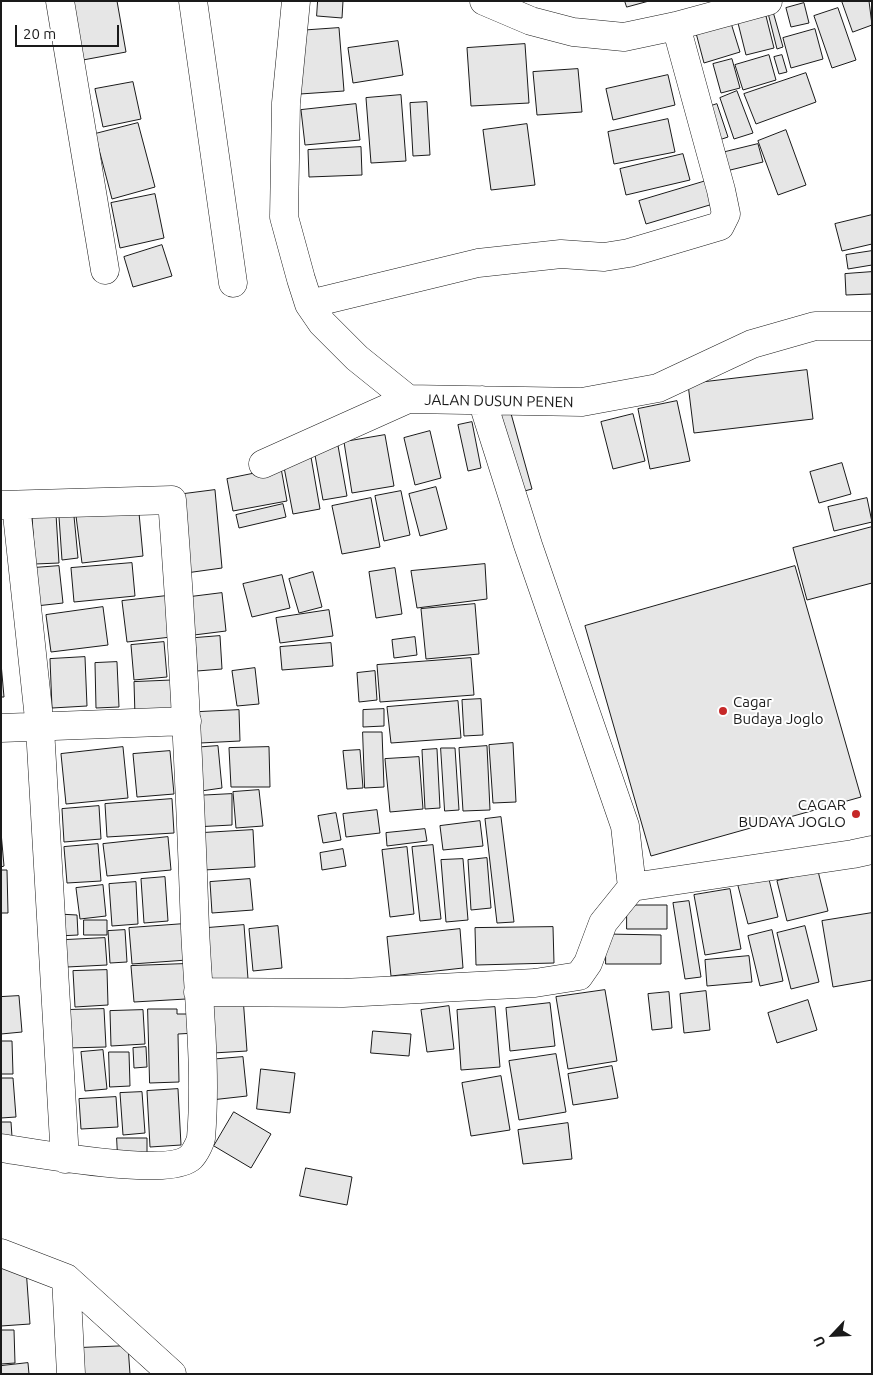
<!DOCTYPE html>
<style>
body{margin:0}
#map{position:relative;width:873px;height:1375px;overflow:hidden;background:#fff;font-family:Ubuntu,sans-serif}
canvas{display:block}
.frame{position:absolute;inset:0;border:2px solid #1a1a1a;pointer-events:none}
.north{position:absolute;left:808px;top:1310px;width:50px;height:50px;-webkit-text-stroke:4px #fff;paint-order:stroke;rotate:245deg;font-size:14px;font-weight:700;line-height:20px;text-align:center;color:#1a1a1a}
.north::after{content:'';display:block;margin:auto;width:18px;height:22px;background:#1a1a1a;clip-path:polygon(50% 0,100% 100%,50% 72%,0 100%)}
.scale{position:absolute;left:15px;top:25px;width:104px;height:22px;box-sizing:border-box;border:2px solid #1a1a1a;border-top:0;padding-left:6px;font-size:15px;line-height:18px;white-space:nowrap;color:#1a1a1a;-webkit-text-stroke:4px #fff;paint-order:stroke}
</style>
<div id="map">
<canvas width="873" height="1375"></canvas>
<div class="frame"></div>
<div class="north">U</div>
<div class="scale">20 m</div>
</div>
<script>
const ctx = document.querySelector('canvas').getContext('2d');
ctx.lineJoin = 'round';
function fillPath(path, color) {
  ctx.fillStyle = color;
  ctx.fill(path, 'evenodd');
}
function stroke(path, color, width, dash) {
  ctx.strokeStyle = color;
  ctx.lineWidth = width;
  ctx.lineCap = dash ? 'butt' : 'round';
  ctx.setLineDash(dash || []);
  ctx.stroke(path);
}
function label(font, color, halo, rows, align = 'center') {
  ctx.font = font + ' Ubuntu,sans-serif';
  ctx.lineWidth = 4;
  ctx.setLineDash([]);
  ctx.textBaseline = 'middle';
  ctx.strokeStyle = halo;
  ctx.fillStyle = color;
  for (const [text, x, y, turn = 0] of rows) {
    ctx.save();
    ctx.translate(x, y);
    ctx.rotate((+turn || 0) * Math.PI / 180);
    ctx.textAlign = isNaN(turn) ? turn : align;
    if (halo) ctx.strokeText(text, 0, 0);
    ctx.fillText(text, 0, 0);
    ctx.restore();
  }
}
const building = new Path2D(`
 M73,1H117L126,52L83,60Z
 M318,1H343L342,18L317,16Z
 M625,1H649L627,7Z
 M842,1H869L872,25L853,32Z
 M804,3L809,23L791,27L786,8Z
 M772,8L783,47L777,49L767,9Z
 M838,8L856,60L832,68L814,16Z
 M766,16L774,48L746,55L738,23Z
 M731,23L740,52L704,63L696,33Z
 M339,28L344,91L300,94L296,31Z
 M815,29L823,59L791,68L783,38Z
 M398,41L403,75L353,83L348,48Z
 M525,44L529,103L471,106L467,48Z
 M769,55L776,80L743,90L735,65Z
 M782,55L787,72L779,74L774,57Z
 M732,59L740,88L721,93L713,64Z
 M578,69L582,112L537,115L533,72Z
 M806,73L816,102L756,124L744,94Z
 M668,75L675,105L613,120L606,89Z
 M133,82L141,119L103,127L95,89Z
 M737,91L753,133L734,139L720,98Z
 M401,95L406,161L371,163L366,98Z
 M427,102L430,155L413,156L410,103Z
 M356,104L360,140L305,145L301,110Z
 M717,104L728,137L710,143L699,110Z
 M668,119L675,152L614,164L608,132Z
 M138,123L155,187L112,199L95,134Z
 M527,124L535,185L491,190L483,130Z
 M786,130L806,185L778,195L758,141Z
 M758,144L763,162L718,173L713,155Z
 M361,147L362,175L309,177L308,150Z
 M683,154L690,180L626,195L620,169Z
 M706,181L713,204L646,224L639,201Z
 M155,194L164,238L120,248L111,203Z
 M872,215V244L842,251L835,224Z
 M162,245L172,276L133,287L124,257Z
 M872,251V265L848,269L846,255Z
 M872,272V294L846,295L845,274Z
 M807,370L813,419L694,433L688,384Z
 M677,401L690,461L650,469L638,409Z
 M510,410L532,489L517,493L496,414Z
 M633,414L645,461L613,469L601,422Z
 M472,422L481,468L468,471L458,425Z
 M430,431L441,478L415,485L404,438Z
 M385,435L394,486L352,493L344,442Z
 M337,440L347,496L323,500L313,444Z
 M311,457L320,509L293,514L283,462Z
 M842,463L851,494L819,503L810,472Z
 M281,468L287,501L233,511L227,479Z
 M436,487L447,529L420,536L409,494Z
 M215,490L222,568L186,573L176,495Z
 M401,491L410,535L384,541L375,496Z
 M371,498L380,547L342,554L332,506Z
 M867,498L872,522L834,531L828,507Z
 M138,502L143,556L82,563L75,508Z
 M283,504L286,517L239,528L236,515Z
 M56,514L59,563L35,564L32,516Z
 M74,516L78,558L62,560L59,517Z
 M872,527V583L807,600L793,548Z
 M132,563L135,596L74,602L71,568Z
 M485,564L487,599L417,608L411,571Z
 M59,566L63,603L36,606L33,568Z
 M795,566L861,797L651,856L585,626Z
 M395,568L402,614L376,618L369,572Z
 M313,572L322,607L299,613L289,579Z
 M282,575L290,608L252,617L243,584Z
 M222,593L226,631L194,635L190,597Z
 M175,595L180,636L127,642L122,601Z
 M475,604L479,654L426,659L421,609Z
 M103,607L108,645L51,652L46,615Z
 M329,610L333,636L280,643L276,618Z
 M220,636L222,669L197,671L195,638Z
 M415,637L417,655L394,658L392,640Z
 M164,642L167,677L134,680L131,645Z
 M331,643L333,666L282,670L280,647Z
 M85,657L87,706L52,708L50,659Z
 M471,658L474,695L380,702L377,665Z
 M117,662L119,707L96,708L95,663Z
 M1,663L4,697H1Z
 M255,668L259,704L237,706L232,671Z
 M375,671L377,700L359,702L357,673Z
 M181,680L183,714L135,716L134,682Z
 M481,699L483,735L464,736L462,700Z
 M458,701L461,738L391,743L387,707Z
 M384,709V726L363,727V710Z
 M239,710L240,741L200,743L199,712Z
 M363,732H382L384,787L365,788Z
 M513,743L516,802L493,803L489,745Z
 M218,746L222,788L194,792L190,748Z
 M487,746L490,810L463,811L459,748Z
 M123,747L128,798L66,804L61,754Z
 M269,747L270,787H231L229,748Z
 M441,748H455L459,810L445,811Z
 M437,749L440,808L425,809L422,750Z
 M360,750L363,788L347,789L343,751Z
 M170,751L174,794L137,797L133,754Z
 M419,757L423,809L390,812L385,759Z
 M259,790L263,826L236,828L233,792Z
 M232,794V825L194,827L193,796Z
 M172,799L174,833L107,837L105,804Z
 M99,806L101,839L64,842L62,809Z
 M377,810L380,833L346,837L343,814Z
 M336,813L341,840L323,843L318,816Z
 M501,817L514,922L497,923L485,819Z
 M480,821L483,846L443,850L440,826Z
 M425,829L427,841L387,846L386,833Z
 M253,830L255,867L204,870L202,833Z
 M1,832L4,866L1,867Z
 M168,837L171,870L107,876L103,844Z
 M98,844L101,881L67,883L64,847Z
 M433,845L441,919L420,921L412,847Z
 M407,847L414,914L390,917L382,850Z
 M343,849L346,866L322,870L320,853Z
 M487,858L491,908L471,910L468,860Z
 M463,859L468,920L446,922L441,860Z
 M1,870H7L8,913H1Z
 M818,871L828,911L787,921L777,881Z
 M768,875L778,917L748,924L737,882Z
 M165,877L168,921L144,923L141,879Z
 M250,879L253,910L212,913L210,882Z
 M136,882L138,924L112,926L109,884Z
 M103,885L106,916L80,919L76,888Z
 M730,889L741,949L705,955L694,895Z
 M689,901L701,977L685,979L673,903Z
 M627,905H667V929H627Z
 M872,913V980L833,987L822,921Z
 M58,914L77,915L78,935L58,936Z
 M84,920H107V935H84Z
 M184,924L187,960L132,964L129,928Z
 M244,925L248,979L212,982L207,928Z
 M278,926L282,968L253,971L249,929Z
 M805,926L819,982L791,989L777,933Z
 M553,927L554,963L476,965L475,928Z
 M460,929L463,968L391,976L387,937Z
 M125,930L127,962L110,963L108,931Z
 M772,930L783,981L760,986L748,936Z
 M606,934L661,935V964H606Z
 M105,938L107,965L67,967L65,940Z
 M749,956L752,982L707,986L705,960Z
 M184,964L186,999L134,1002L131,966Z
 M107,970L108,1005L75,1007L73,971Z
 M605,990L617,1061L568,1069L556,997Z
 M706,991L710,1030L684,1033L680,994Z
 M669,992L672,1028L652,1030L648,994Z
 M19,996L22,1032L1,1034V997Z
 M243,997L247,1051L213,1053L209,999Z
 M808,1000L817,1030L777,1043L768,1013Z
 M550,1003L555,1046L510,1051L506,1008Z
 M449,1006L454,1049L427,1052L421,1010Z
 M495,1007L500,1067L461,1070L457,1010Z
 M104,1009L106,1047L67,1048L66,1010Z
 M148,1009H177V1014H195L196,1033L178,1034L179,1082L150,1083Z
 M143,1010L145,1044L111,1046L110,1011Z
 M373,1031L411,1034L409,1056L371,1053Z
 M1,1041H12L13,1074H1Z
 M146,1047L147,1067L134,1068L133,1048Z
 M103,1050L107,1089L85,1091L81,1052Z
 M109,1052H129L130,1086L110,1087Z
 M556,1054L566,1112L519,1120L509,1061Z
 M243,1057L247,1096L211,1100L207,1060Z
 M612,1066L618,1098L573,1105L568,1074Z
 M261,1069L295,1073L290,1113L257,1109Z
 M501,1076L510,1130L471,1136L462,1083Z
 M1,1078H13L16,1117L1,1118Z
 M178,1089L181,1145L150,1147L147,1091Z
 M142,1092L145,1133L123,1135L120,1093Z
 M116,1097L118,1127L81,1129L79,1099Z
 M234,1112L271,1134L251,1168L214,1146Z
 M1,1122H11L12,1137L1,1138Z
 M568,1123L572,1159L523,1164L518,1130Z
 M117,1138H147V1157H118Z
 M306,1168L352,1177L347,1205L300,1196Z
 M26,1268L30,1324L1,1326V1269Z
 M1,1330H14L15,1363L1,1364Z
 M128,1346L130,1374H79L78,1348Z
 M28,1363L29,1374H1V1366Z`);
const minor = new Path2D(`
 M60,1L105,270
 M193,1L233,283
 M296,1L286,103L284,217L301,279L309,304L322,323L357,358L408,399L582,402L658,388L752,344L815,326H872
 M484,1L531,21L573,32L624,37L676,26L768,1
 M309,304L478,263L561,254L604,257L629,253L720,226L726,214L721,190L676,26
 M482,400L528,545L625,826L632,887
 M263,464L408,399
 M1,505L172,500C183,642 190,785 195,928C198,997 207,1068 201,1138C200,1143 195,1153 191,1157C169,1178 34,1153 1,1148
 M16,505L40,728L65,1159
 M1,728L187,721
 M198,992L343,993L535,983L579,976L588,963L603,923L632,887L853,854L872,850
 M1,1253L66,1278L172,1374
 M66,1278L71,1374`);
const markers = [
 [723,711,5,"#c62828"],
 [856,814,5,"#c62828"]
];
const streetNames = [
 ["JALAN DUSUN PENEN",499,401,1]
];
const poiNames = [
 ["Cagar",733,702],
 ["Budaya Joglo",733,719],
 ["CAGAR",846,805,"right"],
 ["BUDAYA JOGLO",846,822,"right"]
];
fillPath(building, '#e6e6e6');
stroke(building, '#1a1a1a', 1);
stroke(minor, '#1a1a1a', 29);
stroke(minor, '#fff', 28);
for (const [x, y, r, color] of markers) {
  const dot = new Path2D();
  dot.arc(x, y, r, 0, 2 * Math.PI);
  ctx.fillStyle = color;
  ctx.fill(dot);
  stroke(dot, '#fff', 2);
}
label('15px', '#1a1a1a', '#fff', streetNames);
label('15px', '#1a1a1a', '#fff', poiNames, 'left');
</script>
